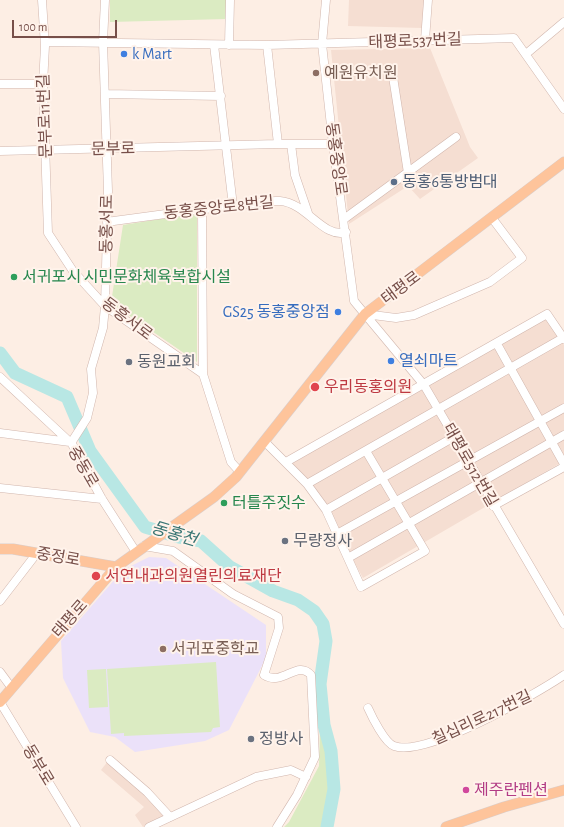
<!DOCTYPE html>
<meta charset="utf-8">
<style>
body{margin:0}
#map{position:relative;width:564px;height:827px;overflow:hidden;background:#fdeee4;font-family:"Alegreya Sans",sans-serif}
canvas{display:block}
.scale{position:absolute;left:12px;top:20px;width:105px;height:18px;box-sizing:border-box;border:2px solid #774f49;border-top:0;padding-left:5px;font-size:12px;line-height:14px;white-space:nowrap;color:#774f49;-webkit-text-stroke:3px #fff3eb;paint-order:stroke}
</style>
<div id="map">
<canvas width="564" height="827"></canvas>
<div class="scale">100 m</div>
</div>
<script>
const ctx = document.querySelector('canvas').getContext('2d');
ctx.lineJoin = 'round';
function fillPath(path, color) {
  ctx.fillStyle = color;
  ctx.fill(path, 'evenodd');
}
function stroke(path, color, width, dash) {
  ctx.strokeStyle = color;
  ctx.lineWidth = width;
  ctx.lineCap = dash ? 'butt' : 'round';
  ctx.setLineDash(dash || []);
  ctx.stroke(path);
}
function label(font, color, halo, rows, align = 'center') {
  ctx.font = font + ' "Alegreya Sans","Noto Sans KR",sans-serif';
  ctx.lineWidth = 4;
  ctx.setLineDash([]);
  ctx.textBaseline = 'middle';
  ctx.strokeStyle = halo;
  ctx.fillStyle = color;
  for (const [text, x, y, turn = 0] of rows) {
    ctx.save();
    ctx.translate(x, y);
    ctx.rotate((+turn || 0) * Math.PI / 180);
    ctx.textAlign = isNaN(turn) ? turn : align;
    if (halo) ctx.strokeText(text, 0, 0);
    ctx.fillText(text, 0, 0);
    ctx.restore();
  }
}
const residential = new Path2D(`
 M349,0H425L422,28L348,26Z
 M430,48L470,147L478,158L420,199L408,186L349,224L331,50Z
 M547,314L564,345V461L363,578L327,513L289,465Z
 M108,761L153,801L166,817L143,827L135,815L144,807L101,770Z`);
const education = new Path2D(`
 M149,557L166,558L266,625V658L229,730L205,741L135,752L115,737L90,732L63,678L61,641L123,570Z`);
const green = new Path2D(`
 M110,0H227V19L110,22Z
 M197,213V362L111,303L123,225Z
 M216,662L220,727L213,728L211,732L124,736V733L111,734L107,669Z
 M106,669L108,707L89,708L87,670Z
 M321,692L331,785L322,827H284L289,822L319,766Z`);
const river = new Path2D(`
 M0,353L15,373L67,397L90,451L145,527L179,537L201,541L230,567L273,591L298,600L314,611L323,624L326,641L320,684L324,725L331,751L334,789L327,827`);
const minor = new Path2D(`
 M42,0L45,46L43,84L48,233L73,271L105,306L203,374
 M326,0L322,44L333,144L354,301L424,385L564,624
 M425,40L428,0
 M45,42L267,45L514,38L564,109
 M214,45L233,206
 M229,45L230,0
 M267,45L278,144
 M526,54L564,22
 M393,77L408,173
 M0,84H43
 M105,94L221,96
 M291,144L295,175L308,213
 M0,151L278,144H333
 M202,209L203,374L231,462L240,472
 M344,219L456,137
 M107,222C150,216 192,210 234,206C249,204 265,200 280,201C307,203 323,239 346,232
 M365,314L396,318L414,315L490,282L522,258L492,218
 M497,344L564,464
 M0,377L72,444L102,499L136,552
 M0,433L70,442
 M265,442L307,484L326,510L361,587L425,551L366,451
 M71,443L87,418L93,393L91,369L103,328L105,306L108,191L103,42L105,0
 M286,462L547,314L564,339
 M307,484L563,338
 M0,488L102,499
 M493,506L564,467
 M326,510L454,437
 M337,534L564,408
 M144,546L173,551L233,594L278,617L279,628L264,675C283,687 297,659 311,675L315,757L297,795L277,827
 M348,558L564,435
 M0,601L37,553
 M0,672L11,687
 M0,702L76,827
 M368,708C372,717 385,743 394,746C425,758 536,694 564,675
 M110,760L147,792L170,817
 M149,827L256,777L291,770L306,777`);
const major = new Path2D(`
 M0,549H13L116,567
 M0,702L116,567L214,497L236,477L365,314L564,162
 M446,827L504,807L564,790`);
const markers = [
 [124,54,4,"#3f7fe0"],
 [316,73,4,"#8d6e63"],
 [394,182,4,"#5c6f8a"],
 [14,277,4,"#2e9e5b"],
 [338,312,4,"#3f7fe0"],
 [391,361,4,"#3f7fe0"],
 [129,362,4,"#6b7280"],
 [315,387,5,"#e0444e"],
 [224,503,4,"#2e9e5b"],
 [285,541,4,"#6b7280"],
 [96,576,5,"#e0444e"],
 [163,649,4,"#8d6e63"],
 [251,739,4,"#6b7280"],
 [466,790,4,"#d1479c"]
];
const streetNames = [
 ["태평로537번길",415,41,-2],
 ["문부로11번길",45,116,-92],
 ["문부로",113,149,-1],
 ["동홍중앙로",336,159,82],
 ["동홍중앙로8번길",219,208,-6],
 ["동홍서로",107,224,-89],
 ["태평로",401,288,-37],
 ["동흥서로",127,319,37],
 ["태평로512번길",470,465,60],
 ["중동로",83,467,60],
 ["중정로",58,557,10],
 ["태평로",70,619,-49],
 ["칠십리로217번길",482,718,-25],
 ["동부로",38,765,59]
];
const shopNames = [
 ["k Mart",132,54],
 ["GS25 동홍중앙점",330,312,"right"],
 ["열쇠마트",399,361]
];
const educationNames = [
 ["예원유치원",324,73],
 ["서귀포중학교",171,649]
];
const serviceNames = [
 ["동홍6통방범대",402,182]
];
const leisureNames = [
 ["서귀포시 시민문화체육복합시설",22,277],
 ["터틀주짓수",232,503]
];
const worshipNames = [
 ["동원교회",137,362],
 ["무량정사",293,541],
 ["정방사",259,739]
];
const healthNames = [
 ["우리동홍의원",324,387],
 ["서연내과의원열린의료재단",105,576]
];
const hotelNames = [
 ["제주란펜션",474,790]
];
const waterNames = [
 ["동홍천",174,534,17]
];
fillPath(residential, '#f5ded2');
fillPath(education, '#ebe1f9');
fillPath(green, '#dbebc2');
stroke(river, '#b8e7e4', 13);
stroke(minor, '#d1b6ad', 9);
stroke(major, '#d9cecc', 11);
stroke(minor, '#fff', 8);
stroke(major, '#fec49b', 10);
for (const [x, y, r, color] of markers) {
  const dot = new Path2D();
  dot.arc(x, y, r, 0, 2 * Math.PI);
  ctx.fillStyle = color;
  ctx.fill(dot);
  stroke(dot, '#fff3eb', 1.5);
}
label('16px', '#774f49', '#fff3eb', streetNames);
label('16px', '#366cbe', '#fff3eb', shopNames, 'left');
label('16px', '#785e54', '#fff3eb', educationNames, 'left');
label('16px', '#4e5e75', '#fff3eb', serviceNames, 'left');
label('16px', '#27864d', '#fff3eb', leisureNames, 'left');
label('16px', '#5b616d', '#fff3eb', worshipNames, 'left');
label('16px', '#be3a42', '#fff3eb', healthNames, 'left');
label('16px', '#b23c85', '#fff3eb', hotelNames, 'left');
label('italic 17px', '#397573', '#fff3eb', waterNames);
</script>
